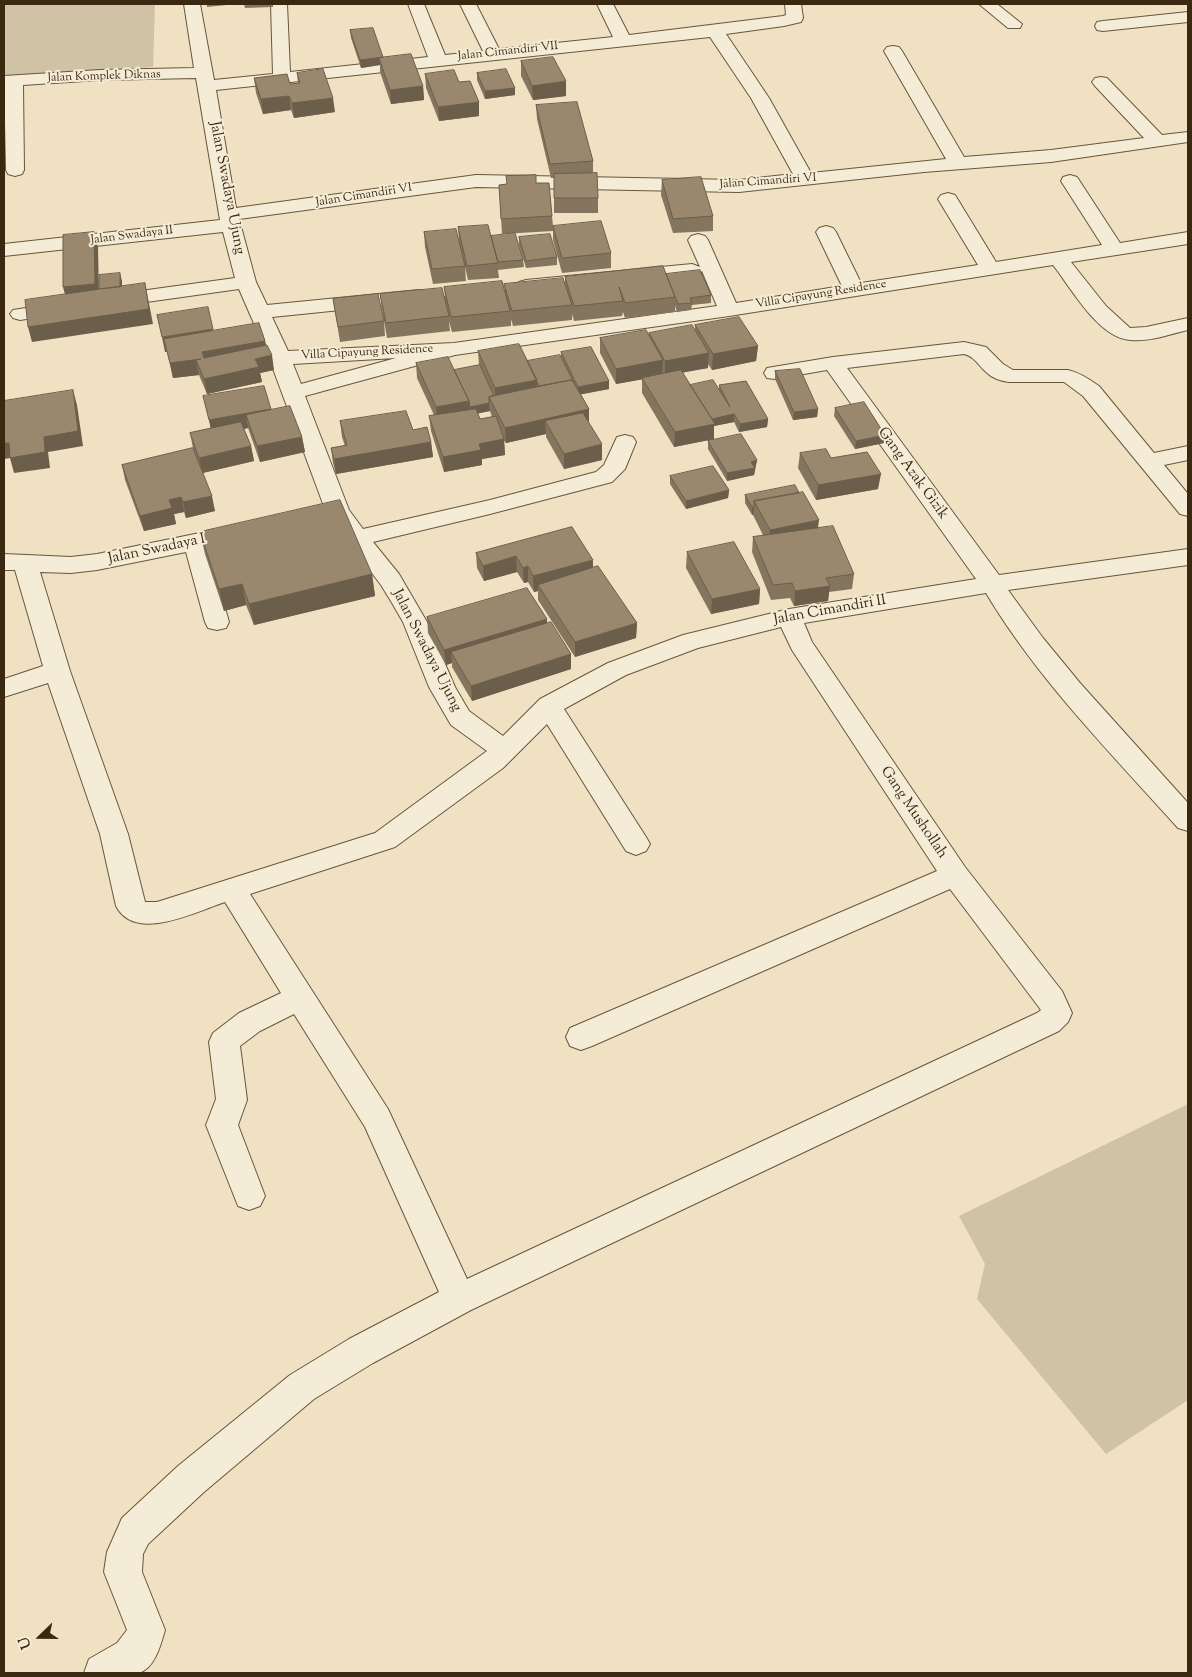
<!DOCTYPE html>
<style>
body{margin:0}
#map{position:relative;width:1192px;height:1677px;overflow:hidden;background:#efe1c2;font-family:"Sorts Mill Goudy",serif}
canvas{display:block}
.frame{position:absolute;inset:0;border:5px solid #3b2811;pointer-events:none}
.north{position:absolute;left:15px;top:1612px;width:50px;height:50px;-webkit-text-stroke:4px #f5ecd7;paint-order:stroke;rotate:248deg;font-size:14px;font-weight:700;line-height:20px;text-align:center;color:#3b2811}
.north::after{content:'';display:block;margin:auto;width:18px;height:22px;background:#3b2811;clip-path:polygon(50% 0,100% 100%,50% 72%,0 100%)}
</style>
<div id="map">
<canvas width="1192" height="1677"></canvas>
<div class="frame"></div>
<div class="north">U</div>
</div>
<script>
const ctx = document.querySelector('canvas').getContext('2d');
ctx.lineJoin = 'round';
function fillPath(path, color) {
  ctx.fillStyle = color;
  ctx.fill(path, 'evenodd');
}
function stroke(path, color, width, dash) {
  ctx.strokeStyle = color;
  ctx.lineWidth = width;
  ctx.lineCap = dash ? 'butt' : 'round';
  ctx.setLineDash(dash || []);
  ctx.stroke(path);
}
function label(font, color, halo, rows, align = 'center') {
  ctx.font = font + ' "Sorts Mill Goudy",serif';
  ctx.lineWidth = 4;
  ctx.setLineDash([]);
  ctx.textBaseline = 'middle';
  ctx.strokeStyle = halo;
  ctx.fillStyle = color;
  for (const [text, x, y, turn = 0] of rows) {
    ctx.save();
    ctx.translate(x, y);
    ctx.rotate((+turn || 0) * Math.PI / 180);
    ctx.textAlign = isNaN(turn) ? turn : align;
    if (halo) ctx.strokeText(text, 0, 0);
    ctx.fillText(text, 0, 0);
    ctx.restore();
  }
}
const green = new Path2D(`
 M4,4H155L153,67L4,77Z
 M1188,1104V1400L1106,1454L977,1299L985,1264L959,1216Z`);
const minor = new Path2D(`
 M184,4H200L214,80L273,74L271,4H287L290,72L428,57L408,4H424L445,55L483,51L460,4H476L499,49L613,37L597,4H613L629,35L783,16L786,15L785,4H801L803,18L801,22L784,26L726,34L769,98L811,173L946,159L884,51L887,47L893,46L899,47L902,51L964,157L1051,150L1144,138L1095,86L1092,82L1095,78L1101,77L1107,78L1162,135L1188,132V142L1051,162L924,172L739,192L476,187L239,219L256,282L267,305L419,290L426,292L429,296L426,300L419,302L272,317L288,351L454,343L717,306L702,271L699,274L692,276L526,292L519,290L516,286L519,282L526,280L692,264L700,267L688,240L691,236L698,234L705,236L708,240L736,303L842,286L816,232L819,228L826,226L833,228L836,232L861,283L978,265L938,199L941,195L948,193L955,195L996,262L1102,245L1061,181L1063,177L1070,175L1077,177L1120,243L1188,232V244L1071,262L1106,306L1130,328L1146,327L1188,318V330C1170,334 1150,342 1131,340C1099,339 1072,289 1053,265L729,316L455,355L305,396L349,510L363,529L490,500L596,472L604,465L617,437L625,435L633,437L636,442L625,469L612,482L490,514L373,542L399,574L427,622L455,687L469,711L503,736L540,699L608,663L683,635L789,609L976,579L827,370L775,379L767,378L764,373L767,368L833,357L964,342L986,347L1003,364L1013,370H1068C1080,373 1089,379 1099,386L1154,453L1188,446V460L1164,465L1188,494V516L1180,514L1083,396L1064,382H1009C1001,381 992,378 986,372C978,365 975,357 964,354L847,368L999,575L1188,549V565L1008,590L1043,638L1080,683L1188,803V831L1178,828C1111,753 1038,680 986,593L804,623L812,642L965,867L1062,991L1072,1013L1068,1022L1059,1031L471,1310L373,1363L314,1399L204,1492L148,1544L143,1554L142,1572L165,1630C161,1644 155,1668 139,1673C130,1676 96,1673 84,1673L89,1659L117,1643L127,1630L104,1572L107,1552L122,1518L178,1466L290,1375L349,1339L439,1292L365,1127L294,1014L260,1031L240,1046L247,1100L238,1125L265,1196L260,1206L249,1210L238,1206L206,1125L216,1099L209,1042L213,1033L239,1013L281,993L225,902C195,912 135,943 116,906L100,834L48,683L4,697V679L43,666L15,570H4V554L71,557L97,554L239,525L247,528L251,533L247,538L208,547L229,622L226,628L217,630L208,628L205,622L186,552L97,570L71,573L40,572L70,671L128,834L145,902H157L375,833L487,751L451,725L429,687L403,622L392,603L381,585L326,512L269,358L239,289L111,307L104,305L101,301L104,297L111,295L235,278L223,232L4,256V244L220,220L196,78L100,80L23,85L24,170L22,174L15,176L8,174L6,170L4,76L100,70L194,68ZM710,37L751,98L793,174L739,180L476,175L236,208L216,90ZM396,358L301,384L293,364ZM781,627L792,650L937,871L570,1028L566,1037L570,1046L581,1050L592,1046L950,889L1041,1010L1037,1013L467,1279L388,1109L250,894L395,847L503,768L547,724L626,851L636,855L646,851L650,844L646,837L564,709L626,675L698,648Z
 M979,4H997L1022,24L1020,28H1008Z
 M1188,12V22L1103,31L1097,30L1095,26L1097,22L1103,21Z
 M64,302L71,304L74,308L71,312L20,320L13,318L10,314L13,310Z`);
const wall = new Path2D(`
 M207,4H236L207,7Z
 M244,4H273V7L245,8Z
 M350,30L383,57L423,86L424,100L391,104L380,72V65L361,68L351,38Z
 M521,61L566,96L533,100L521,76Z
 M297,73L335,112L294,118L291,110L263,114L256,93L254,78L290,84L298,83Z
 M477,73L515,88V95L485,99L477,80Z
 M425,74L459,82L479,116L439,121L426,88Z
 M536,105L593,161V173L598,198V213H554V178H551L537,119Z
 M506,176L536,183L552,216L553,226L611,253V268L562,273L553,240V231L502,234L499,185L507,184Z
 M662,180L713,216V231L673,233L661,195Z
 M458,227L491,236L523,260L524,267L498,270L499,278L468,280L465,267L466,281L433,284L425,247L424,232L459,242Z
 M519,237L557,257V265L526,268L519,245Z
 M666,274L711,295V303L692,305L691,310L677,312L675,306V312L625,318L623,312L622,316L574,321L572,314V320L513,326L511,319V326L452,332L449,321L450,331L387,338L382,309L380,294L445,296L444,287L505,291L504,284L565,285V277Z
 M333,299L384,321L385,336L340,342Z
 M695,325L758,346L756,361L712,370L708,364V368L682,372L690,385L719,390V385L768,419L767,427L739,432L734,422L714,426V439L674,447L642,393V379L616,384L600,353V338L649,337V333L695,329Z
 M214,331L265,341L274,370L260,373L262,382L207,394L199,375L173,378L167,352H165Z
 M478,351L527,361L561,357V352L609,381V389L581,394L589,409V423L602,460L564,469L546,437V434L506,443L504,441L505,455L482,459V465L444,472L431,431L429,416L434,415L417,378L416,363L454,370L479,365ZM490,411L492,417L480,419L478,413Z
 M775,371L818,409L817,417L793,420L775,379Z
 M203,396L271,410L302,437L305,452L260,462L248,428L244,429L251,446L254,461L203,473L215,511L186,518L184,512L174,514L176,524L144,531L125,480L122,465L193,448L190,433L211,428Z
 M835,408L885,435L884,443L855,449L834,416Z
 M340,421L413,430L431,442L433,457L336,474L333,463L331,448L345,446L342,437Z
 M708,441L757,460L754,475L727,481L708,449Z
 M800,453L831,458L878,489L816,500L798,468Z
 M670,476L729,490L728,498L686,509L670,484Z
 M745,495L818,528L854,574L852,589L829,592L828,601L794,606L790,598L771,600L752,552L753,537L763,535L753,515H752L745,503Z
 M572,527L593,568L637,623L636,638L575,657L538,600V591L534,592L528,582L524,583L517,572L484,581L477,568L476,553Z
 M200,532L372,574L375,596L254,625L246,605L224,611L205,554Z
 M687,552L760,589L759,604L711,614L686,568Z
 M427,617L547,619V623L571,669L472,701L452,667V663L446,665L428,633Z`);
const shadedWall = new Path2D(`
 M379,58L380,65L361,68L360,60Z
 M566,81V96L533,100L532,86Z
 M423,86L424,100L391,104L390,90Z
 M515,88V95L485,99V91Z
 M289,96L291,110L263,114L261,99Z
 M333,98L335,112L294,118L292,103Z
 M479,102V116L439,121L438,107Z
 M94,232L98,247L99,299L67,302L63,287Z
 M120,273L122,281V294L120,287Z
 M145,283L153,324L32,342L28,327Z
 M213,329L216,344L164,339L167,352H165L162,337Z
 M265,341L267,356L205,367L202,352Z
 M758,346L756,361L712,370L713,354Z
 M709,353L708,368L665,376V361Z
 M272,355L274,370L260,373L262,382L207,394L204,379L255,359Z
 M201,359L196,360L199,375L173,378L170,363Z
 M663,360L662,376L616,384V369Z
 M537,380V395L495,402V388Z
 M609,381V389L578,395V387Z
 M73,390L77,405L83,446L48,452L50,468L14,473L10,458L4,459V443L44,437Z
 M469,401L470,416L437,422L436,407Z
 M489,403L490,411L471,415L470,407Z
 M271,409L273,424L246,415L248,428L212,435L209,420Z
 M589,409V425L545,421L546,434L506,443L505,428Z
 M818,409L817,417L793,420L794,412Z
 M734,414V422L714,426V439L674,447L675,432L709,419Z
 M768,419L767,427L739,432L740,424Z
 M885,435L884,443L855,449L856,441Z
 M302,437L305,452L260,462L257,446Z
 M504,439L505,455L482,459V465L444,472L443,457L479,444Z
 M431,442L433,457L336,474L334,459Z
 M602,444V460L564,469V454Z
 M251,446L254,461L202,473L199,458Z
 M757,460L754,475L727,481V473L751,462Z
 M881,474L878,489L816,500L818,485Z
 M729,490L728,498L686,509V501Z
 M212,496L215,511L186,518L183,502Z
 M181,497L184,512L174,514L176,524L144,531L140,516L169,500Z
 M752,507H754L753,515H752Z
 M819,520L817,535L768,545L770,530Z
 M516,556L517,572L484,581L483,566Z
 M593,560V575L538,585V591L534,592L533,576Z
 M528,566V582L524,583L523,568Z
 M372,574L375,596L254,625L249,604Z
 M242,584L246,605L224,611L219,589Z
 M830,586L828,601L794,606L795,591Z
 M760,589L759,604L711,614L712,599Z
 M547,619V634L451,652L452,663L446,665L444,650Z
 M637,623L636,638L575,657V642Z
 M571,654V669L472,701L471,686Z`);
const building = new Path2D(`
 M373,28L383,57L360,60L350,30Z
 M411,54L423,86L390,90L379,58Z
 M553,57L566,81L532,86L521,61Z
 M323,69L333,98L292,103L289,96L261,99L254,78L287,74L290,84L300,83L297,73Z
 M506,69L515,88L485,91L477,73Z
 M454,70L459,82L470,81L479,102L438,107L425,74Z
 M577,102L593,161L550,164L536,105Z
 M597,173L598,198H554V174Z
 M536,175V183H549L552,216L501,219L499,185L507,184L506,176Z
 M701,177L713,216L673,219L662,180Z
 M601,221L611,253L562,258L553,226Z
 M488,225L498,263L467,266L458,227Z
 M456,229L465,266L432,269L424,232Z
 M94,232L95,284L63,287V235Z
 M515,233L523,260L498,262L491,236Z
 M550,234L557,257L526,261L519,237Z
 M663,266L675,297L625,303L619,287L623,301L574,306L565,277Z
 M700,270L711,295L690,298L692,303L678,304L666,274Z
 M120,273V287L99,289V275Z
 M563,278L572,305L512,311L504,284Z
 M502,281L510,311L451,317L444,287Z
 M145,283L149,309L28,327L25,300Z
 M442,288L449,316L386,323L380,294Z
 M378,294L384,321L338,327L333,299Z
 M208,307L213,329L162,337L157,315Z
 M739,317L758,346L713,354L695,325Z
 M259,323L265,341L202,352L204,358L267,345L272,355L255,359L259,367L204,379L196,360L201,359L170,363L164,339Z
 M692,325L709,353L665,361L649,333Z
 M646,330L663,360L616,369L600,338Z
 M519,344L537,380L495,388L478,351Z
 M591,347L609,381L578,387L561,352Z
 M560,355L574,383L572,380L539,386L527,361Z
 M448,357L469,401L436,407L416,363Z
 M480,365L494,396L489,397V403L470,407L469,401L454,370Z
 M800,369L818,409L794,412L775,371Z
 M681,370L715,424L675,432L642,378Z
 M572,380L589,409L505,428L489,397Z
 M713,380L730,407L719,385L746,381L768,419L740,424L734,414L712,419L690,385Z
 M264,386L271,409L209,420L203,396Z
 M73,390L78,431L44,437L45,452L10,458L9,443H4V401Z
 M864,402L885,435L856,441L835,408Z
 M290,406L302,437L257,446L246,415Z
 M476,409L480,419L496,416L504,439L479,444L481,450L443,457L429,416Z
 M406,411L413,430L427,427L431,442L334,459L331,448L347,445L340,421Z
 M583,413L602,444L564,454L545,421Z
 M241,422L251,446L199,458L190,433Z
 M741,434L757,460L751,462L755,468L727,473L708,441Z
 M193,448L212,496L183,502L181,497L169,500L172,508L140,516L122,465Z
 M826,449L831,458L867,452L881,474L818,485L800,453Z
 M713,466L729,490L686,501L670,476Z
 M795,485L799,493L754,501V507H752L745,495Z
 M803,492L819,520L770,530L754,501Z
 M340,500L372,574L249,604L242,584L219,589L200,532Z
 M833,526L854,574L826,578L830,586L795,591L792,583L773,585L753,537Z
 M572,527L593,560L533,576L528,566L523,568L516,556L483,566L476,553Z
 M734,542L760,589L712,599L687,552Z
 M598,566L637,623L575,642L538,585Z
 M527,588L547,619L444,650L427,617Z
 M551,622L571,654L471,686L451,652Z`);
const farStreetnames = [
 ["Jalan Cimandiri VII",508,52,-6],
 ["Jalan Komplek Diknas",104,77,-2],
 ["Jalan Cimandiri VI",768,182,-4],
 ["Jalan Cimandiri VI",364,196,-9],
 ["Jalan Swadaya II",132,236,-7],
 ["Villa Cipayung Residence",821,295,-9],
 ["Villa Cipayung Residence",367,353,-3]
];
const streetNames = [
 ["Jalan Swadaya Ujung",226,188,79],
 ["Gang Azak Gizik",912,474,54],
 ["Jalan Swadaya I",157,550,-12],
 ["Jalan Cimandiri II",830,611,-10],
 ["Jalan Swadaya Ujung",426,651,63],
 ["Gang Mushollah",913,813,56]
];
fillPath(green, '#d0c2a4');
stroke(minor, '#68563d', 2);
fillPath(minor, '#f5ecd7');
fillPath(wall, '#84755e');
fillPath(shadedWall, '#6b5f4c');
fillPath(building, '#99886d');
stroke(building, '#6b5f4c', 1);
label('12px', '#3b2811', '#f5ecd7', farStreetnames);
label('15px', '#3b2811', '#f5ecd7', streetNames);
</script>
